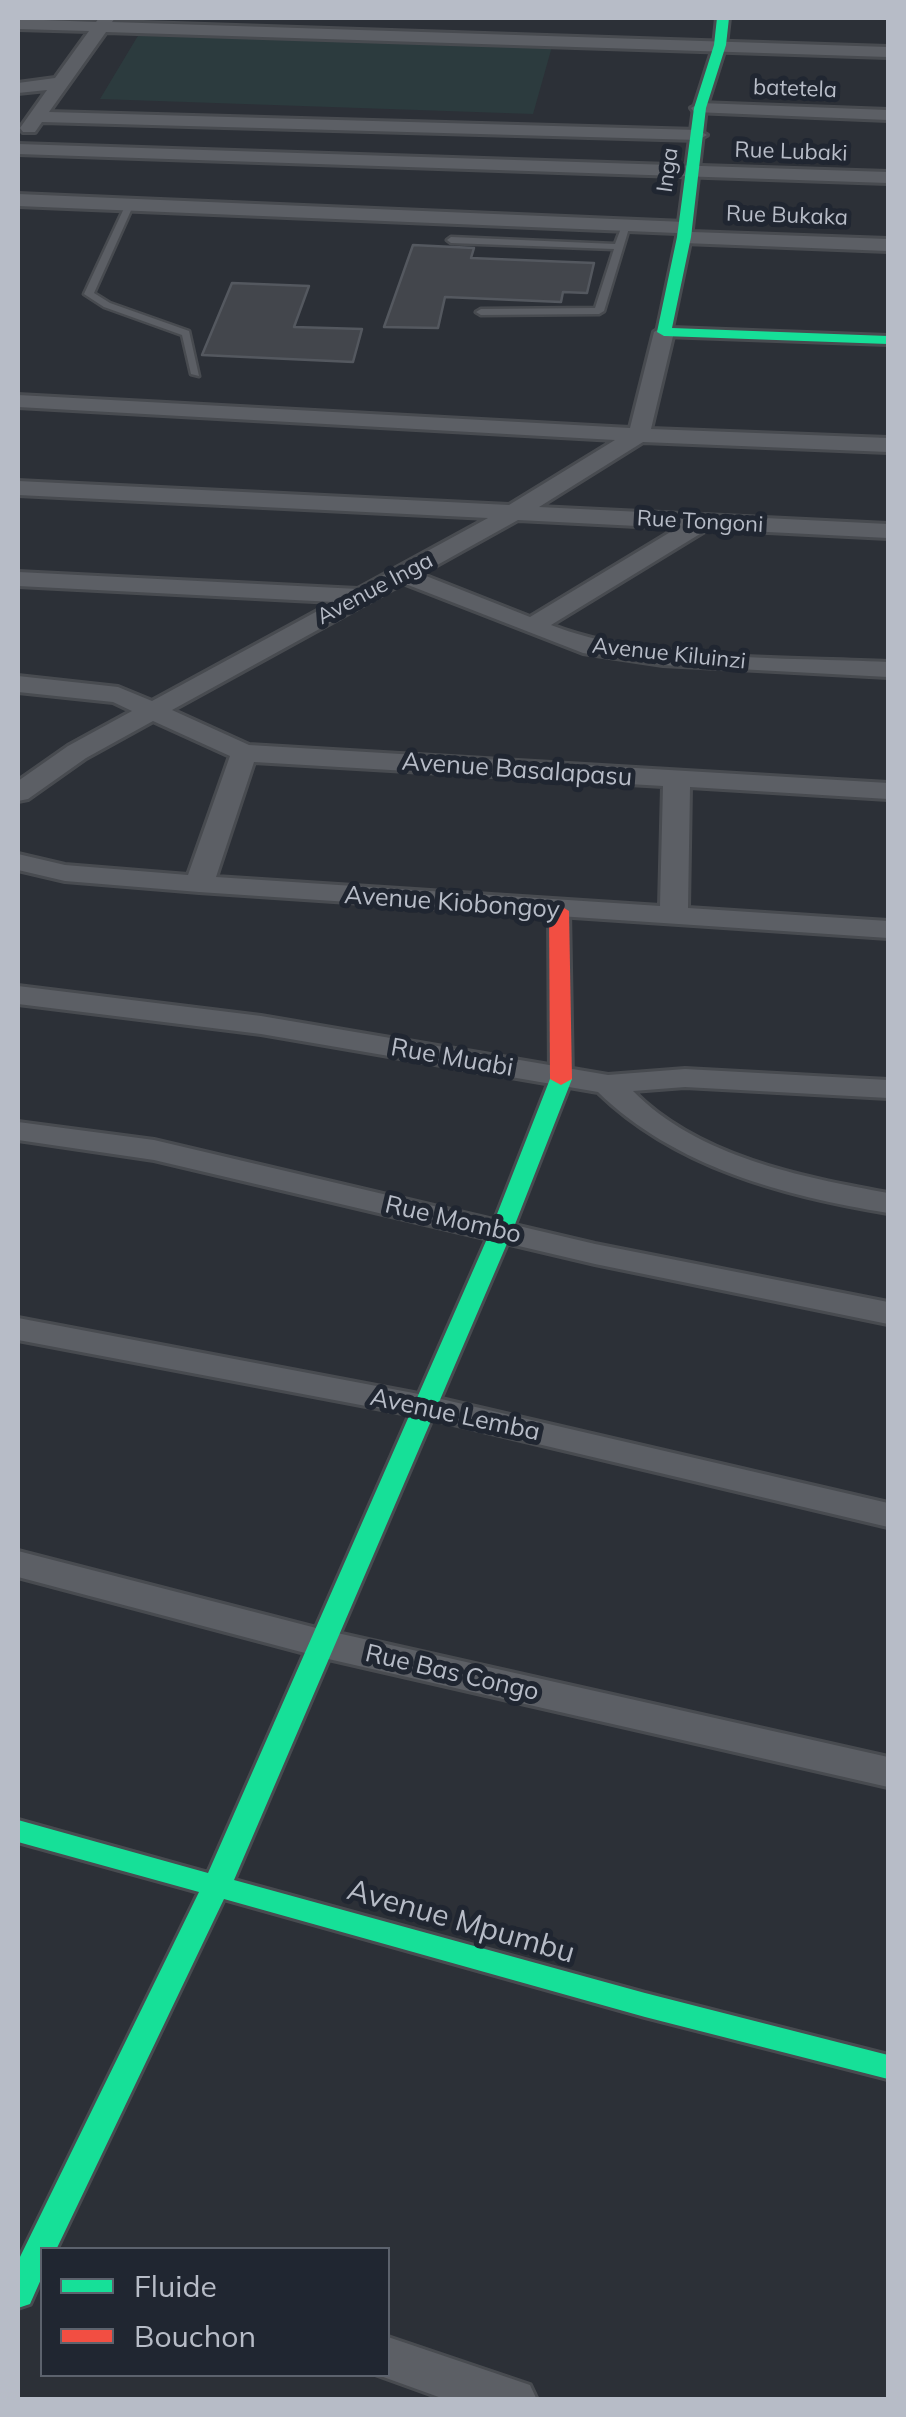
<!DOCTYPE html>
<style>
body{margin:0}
#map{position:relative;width:906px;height:2417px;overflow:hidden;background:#2c3037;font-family:Mulish,sans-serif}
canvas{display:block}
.frame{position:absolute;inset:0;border:20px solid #b7bcc7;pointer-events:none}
.legend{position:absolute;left:40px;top:2247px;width:350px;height:130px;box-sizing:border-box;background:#202631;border:2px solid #5c626d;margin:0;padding:12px 18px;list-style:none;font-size:30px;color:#b7bcc7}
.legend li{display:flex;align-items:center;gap:20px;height:50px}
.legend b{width:50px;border:2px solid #5c626d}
</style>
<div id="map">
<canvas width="906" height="2417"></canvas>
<div class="frame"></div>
<ul class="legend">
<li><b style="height:12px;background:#16e098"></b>Fluide</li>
<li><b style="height:12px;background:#f24e42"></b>Bouchon</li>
</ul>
</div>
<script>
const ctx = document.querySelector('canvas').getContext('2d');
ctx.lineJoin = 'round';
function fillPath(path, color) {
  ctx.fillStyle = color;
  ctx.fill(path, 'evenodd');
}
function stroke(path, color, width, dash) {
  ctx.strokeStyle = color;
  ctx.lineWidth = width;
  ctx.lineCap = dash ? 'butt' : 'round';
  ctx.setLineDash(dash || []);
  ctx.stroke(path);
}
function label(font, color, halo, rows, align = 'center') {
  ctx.font = font + ' Mulish,sans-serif';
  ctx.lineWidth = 10;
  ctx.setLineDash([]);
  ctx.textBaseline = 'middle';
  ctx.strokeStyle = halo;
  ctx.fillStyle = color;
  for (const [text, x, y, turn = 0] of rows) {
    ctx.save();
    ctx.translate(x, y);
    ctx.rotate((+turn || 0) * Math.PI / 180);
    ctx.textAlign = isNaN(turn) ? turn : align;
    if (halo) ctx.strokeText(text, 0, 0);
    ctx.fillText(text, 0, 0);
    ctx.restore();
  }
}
const green = new Path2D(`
 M142,29L553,43L533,114L100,99Z`);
const building = new Path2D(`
 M413,245L474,248L471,258L594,263L587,293L563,292L561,302L445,297L438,328L384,327Z
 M232,283L309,286L294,327L362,329L353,362L202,355Z`);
const lane = new Path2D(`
 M126,204L133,206L94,293L110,303L189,331L199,376L191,374L182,335L104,307L84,294Z
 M623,223L630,225L604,311L599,314L481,315L476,312L481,309L595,308L614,249L451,243L447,240L451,237L615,244Z`);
const street = new Path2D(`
 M99,18H115L112,22L888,47V57L106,32L49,112L698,130L707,135L698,140L42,122L35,132H23L20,128L47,90L18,93V83L55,78L89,31L18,29V19L96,22Z
 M700,103L888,110V120L694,112L691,108Z
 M18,144L888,172V183L18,154Z
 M18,194L685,222L692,224V232L888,239V251L684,243L677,241V233L18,206Z
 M664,326L674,332L651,429L888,438V452L643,442L539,507L888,524V538L708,529L551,625C645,662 786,657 888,662V677L663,665L583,653L403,583L172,710L249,745L888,783V799L690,787L688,908L888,921V938L199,892L65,881L18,870V854L65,865L188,875L230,756L153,721L86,758L28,799L18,801V781L68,746L132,711L113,702L18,692V676L118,687L152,701L334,602L18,586V572L358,589L488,518L18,495V481L509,505L615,440L18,407V395L630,428L654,332ZM518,520L677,528L530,617L421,574ZM254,762L663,786L660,906L216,877Z
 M18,986L261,1016L608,1075L685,1069L888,1080V1098L685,1087L633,1091C698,1157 801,1177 888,1193V1213C784,1196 675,1167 598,1092L261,1034L18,1004Z
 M18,1122L154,1140L595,1244L888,1302V1324L595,1264L154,1160L18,1140Z
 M18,1318L424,1395L888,1503V1527L424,1417L18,1340Z
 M18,1551L324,1630L888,1757V1787L324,1658L18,1577Z
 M388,2337L530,2385L537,2400H447L375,2374H388Z`);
const fast = new Path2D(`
 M717,18H729L726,45L706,108L691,237L672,328L888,336V344L664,336L657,332L677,237L694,108L714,45Z
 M561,1073L572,1079L512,1232L234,1880L645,1993L888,2055V2079L645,2017L224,1899L56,2250H42V2277L30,2304L18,2308V2261L199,1892L18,1842V1820L208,1873L490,1232L550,1079Z`);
const jam = new Path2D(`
 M559,905L569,911L572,1079L561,1085L550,1079L549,911Z`);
const farStreetnames = [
 ["batetela",795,89,2],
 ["Rue Lubaki",791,152,2],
 ["Inga",668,170,-82],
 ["Rue Bukaka",787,216,2],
 ["Rue Tongoni",700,522,3],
 ["Avenue Inga",375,589,-28],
 ["Avenue Kiluinzi",669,654,6]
];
const streetNames = [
 ["Avenue Basalapasu",517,770,4],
 ["Avenue Kiobongoy",452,903,4],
 ["Rue Muabi",452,1058,10],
 ["Rue Mombo",453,1220,13],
 ["Avenue Lemba",455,1415,12],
 ["Rue Bas Congo",452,1673,13]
];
const nearStreetnames = [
 ["Avenue Mpumbu",461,1922,16]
];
fillPath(green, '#2c3b3e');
fillPath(building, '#43464c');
stroke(building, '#54585f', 2.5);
stroke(lane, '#484b50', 5);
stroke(street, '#484b50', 6);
stroke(fast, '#484b50', 6);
stroke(jam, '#484b50', 6);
fillPath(lane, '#5c5f65');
fillPath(street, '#5c5f65');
fillPath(fast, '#16e098');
fillPath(jam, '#f24e42');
label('22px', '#b7bcc7', '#202631', farStreetnames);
label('25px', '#b7bcc7', '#202631', streetNames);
label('30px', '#b7bcc7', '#202631', nearStreetnames);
</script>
